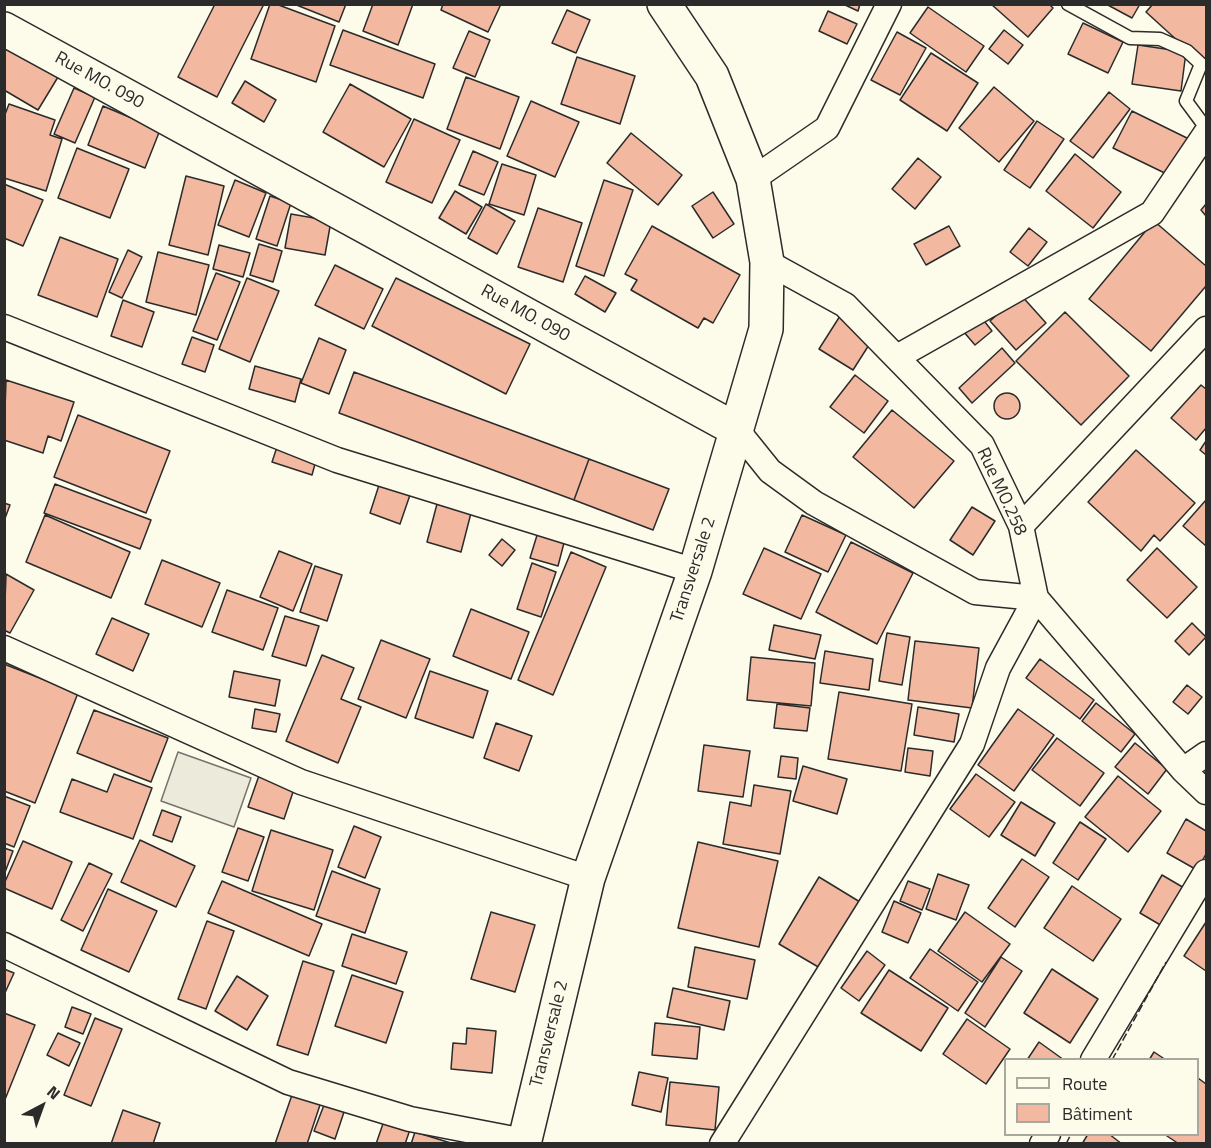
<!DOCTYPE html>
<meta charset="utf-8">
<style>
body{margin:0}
#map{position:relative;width:1211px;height:1148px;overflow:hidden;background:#fdfbea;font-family:"Titillium Web",sans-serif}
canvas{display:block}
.frame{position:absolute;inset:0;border:6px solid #2b2b2b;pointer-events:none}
.legend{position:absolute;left:1004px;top:1058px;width:195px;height:78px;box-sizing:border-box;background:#fdfbea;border:2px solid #a9a89e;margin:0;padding:8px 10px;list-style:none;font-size:18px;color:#2b2b2b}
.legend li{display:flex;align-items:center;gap:12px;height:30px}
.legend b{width:30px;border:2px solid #a9a89e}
.north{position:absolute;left:12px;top:1076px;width:60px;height:60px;-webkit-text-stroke:4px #fdfbea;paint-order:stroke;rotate:41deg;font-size:16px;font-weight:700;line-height:24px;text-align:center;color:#2b2b2b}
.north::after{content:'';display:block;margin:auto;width:21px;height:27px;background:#2b2b2b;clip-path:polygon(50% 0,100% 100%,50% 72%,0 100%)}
</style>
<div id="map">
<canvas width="1211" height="1148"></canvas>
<div class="frame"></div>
<ul class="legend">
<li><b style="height:8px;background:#fdfbea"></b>Route</li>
<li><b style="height:16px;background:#f2b8a0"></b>Bâtiment</li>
</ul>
<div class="north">N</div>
</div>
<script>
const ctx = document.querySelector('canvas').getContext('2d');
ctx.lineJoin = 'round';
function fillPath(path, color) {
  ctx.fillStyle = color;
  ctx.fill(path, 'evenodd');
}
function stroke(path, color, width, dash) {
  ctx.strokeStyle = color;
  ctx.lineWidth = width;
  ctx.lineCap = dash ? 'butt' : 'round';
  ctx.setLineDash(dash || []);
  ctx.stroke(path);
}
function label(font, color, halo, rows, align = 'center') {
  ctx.font = font + ' "Titillium Web",sans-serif';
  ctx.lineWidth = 4.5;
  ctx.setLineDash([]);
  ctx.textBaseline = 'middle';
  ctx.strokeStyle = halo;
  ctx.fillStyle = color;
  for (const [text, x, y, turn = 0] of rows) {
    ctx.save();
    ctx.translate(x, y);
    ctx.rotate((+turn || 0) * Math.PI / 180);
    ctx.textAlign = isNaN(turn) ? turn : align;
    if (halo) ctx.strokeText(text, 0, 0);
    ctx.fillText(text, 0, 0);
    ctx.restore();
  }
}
const parking = new Path2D(`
 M178,752L251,778L234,827L161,801Z`);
const building = new Path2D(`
 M215,4H264L217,97L178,77Z
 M270,4H276L335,26L316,82L251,59Z
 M294,4H346L339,22Z
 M373,4H413L398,45L363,31Z
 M443,4H501L488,32L441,10Z
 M843,4H860L858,11Z
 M991,4H1049L1053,8L1028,37Z
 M1106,4H1140L1132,18Z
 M1153,4H1206V57L1202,63L1146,12Z
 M928,7L984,46L966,72L910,33Z
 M567,10L590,20L576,53L552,43Z
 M828,11L857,24L847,44L819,31Z
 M1083,23L1123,42L1108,73L1068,54Z
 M343,30L435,64L423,98L330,65Z
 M1004,30L1023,45L1008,64L989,49Z
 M469,31L490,40L475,77L453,68Z
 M897,32L926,48L900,95L871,80Z
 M1138,45L1186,52L1181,91L1132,84Z
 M8,47L58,77L38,110L4,90V52Z
 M931,53L978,83L947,131L900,100Z
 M577,57L635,76L620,124L561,104Z
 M466,77L519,97L500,149L447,129Z
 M245,81L276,100L264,122L232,103Z
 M350,84L411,119L384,167L323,132Z
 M994,87L1034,121L999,162L959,128Z
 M74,88L95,97L75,143L54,134Z
 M1109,92L1130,109L1093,158L1070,141Z
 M531,101L579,122L555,177L507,156Z
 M9,104L55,120L50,135L62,139L46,191L4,178V117Z
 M103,106L160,130L145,168L88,145Z
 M1132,111L1193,141L1175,178L1113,148Z
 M414,119L460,140L432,203L386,182Z
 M1037,121L1064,139L1030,188L1004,170Z
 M631,133L682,175L658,205L607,163Z
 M77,148L129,169L110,218L58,198Z
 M473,151L498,162L484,195L459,185Z
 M1075,154L1121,192L1093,228L1046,191Z
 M918,158L941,177L915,209L892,189Z
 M502,164L536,175L524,215L489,204Z
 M186,176L224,186L208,255L169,245Z
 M235,180L266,193L249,237L218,225Z
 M604,180L633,190L604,276L576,266Z
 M4,184L43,200L23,246L4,238Z
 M455,191L482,207L466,234L439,218Z
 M713,192L734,224L713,238L692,206Z
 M270,196L291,203L277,246L256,239Z
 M486,204L515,221L497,254L468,238Z
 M1206,204V216L1201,210Z
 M538,208L582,223L563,282L518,267Z
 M291,214L331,221L325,255L285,248Z
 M1154,221L1206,266V286L1151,351L1089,299Z
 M652,226L740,275L713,323L704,318L698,328L631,290L637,280L625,274Z
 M949,226L960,246L926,265L914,244Z
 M1029,228L1047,242L1028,266L1010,252Z
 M60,237L118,259L97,317L38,295Z
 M259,244L282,251L273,282L250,275Z
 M219,245L250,253L243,277L213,269Z
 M128,250L142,257L122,298L109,292Z
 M158,252L209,265L196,315L146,302Z
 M335,265L383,289L364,329L315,305Z
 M216,273L240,282L217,340L193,331Z
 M585,276L616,293L605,312L575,294Z
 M247,278L279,291L250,362L219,349Z
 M396,278L530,344L506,394L372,326Z
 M1020,294L1046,323L1016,350L990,321Z
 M123,300L154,312L142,347L111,336Z
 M1065,312L1129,376L1081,425L1016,361Z
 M840,316L874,337L853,370L819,349Z
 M981,317L992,331L975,345L963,331Z
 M192,337L214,345L205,372L182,364Z
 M319,338L346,350L329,394L301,383Z
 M1002,348L1015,363L972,403L959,388Z
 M255,366L301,379L295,402L249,389Z
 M354,372L589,459L574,500L339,413Z
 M855,375L888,401L864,433L830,407Z
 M6,380L74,402L61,441L48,436L43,453L4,440Z
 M1201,385L1206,389V428L1196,440L1171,418Z
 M994 406a13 13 0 1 1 26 0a13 13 0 1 1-26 0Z
 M892,410L954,461L914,508L853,457Z
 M78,415L170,451L146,513L54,477Z
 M279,441L318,453L312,475L272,462Z
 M1206,441V455L1200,450Z
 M1136,450L1195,503L1160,541L1154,535L1141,551L1088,502Z
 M589,459L669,489L653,530L574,500Z
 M380,482L411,492L400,524L370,513Z
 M55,484L151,520L140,549L44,513Z
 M1206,500V546L1183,526Z
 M4,503L10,505L4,521Z
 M437,504L471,513L461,552L427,542Z
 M972,507L995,521L973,555L950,540Z
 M45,515L130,552L111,598L26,562Z
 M802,515L846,535L828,572L785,552Z
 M538,532L565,539L558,566L530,558Z
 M502,539L515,550L502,566L489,555Z
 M851,542L913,573L877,644L816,612Z
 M764,548L821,574L801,619L743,594Z
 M1157,548L1197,587L1167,618L1127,580Z
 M279,551L312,564L293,611L260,597Z
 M571,552L606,567L553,695L518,680Z
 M162,560L220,583L202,627L145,604Z
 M532,563L556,572L541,617L517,609Z
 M315,566L342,575L327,621L300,612Z
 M6,574L34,590L10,633L4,630Z
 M227,590L278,608L263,650L212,632Z
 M471,609L529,632L511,679L453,656Z
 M285,616L319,626L306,666L272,656Z
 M112,618L149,634L133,671L96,654Z
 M1192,623L1206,637L1189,655L1175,641Z
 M774,625L821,635L815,659L769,650Z
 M887,633L910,637L902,685L879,681Z
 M381,640L430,659L406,718L358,699Z
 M915,641L979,648L972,708L908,700Z
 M825,651L873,659L869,690L820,683Z
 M322,655L354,668L341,699L361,707L338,763L286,741Z
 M751,657L815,663L811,706L747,700Z
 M1040,659L1094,700L1080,719L1026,678Z
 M4,664L78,693L35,803L4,791Z
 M234,671L280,680L275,706L229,697Z
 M430,671L488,691L473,738L415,718Z
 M1187,685L1202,697L1188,714L1173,702Z
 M839,692L912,704L901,771L828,759Z
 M1096,703L1135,734L1121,752L1082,721Z
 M777,704L810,708L807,731L774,728Z
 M918,707L959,714L954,742L914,735Z
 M255,709L280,714L276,732L252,728Z
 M1018,709L1054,735L1014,791L978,765Z
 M94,710L168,738L151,782L77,753Z
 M496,723L532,736L519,771L484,758Z
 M1057,738L1104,773L1080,806L1032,770Z
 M1135,743L1167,769L1148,794L1115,767Z
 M704,745L750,751L743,797L698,791Z
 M908,748L933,751L930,776L905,772Z
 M781,756L798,758L796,779L778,777Z
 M263,764L298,777L284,819L248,807Z
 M803,766L847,779L837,814L793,801Z
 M114,774L152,788L133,839L60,812L72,779L107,792Z
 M976,774L1015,802L989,837L950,809Z
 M1118,776L1161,811L1128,852L1085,817Z
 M754,785L791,791L780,854L723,844L730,802L751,806Z
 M4,796L30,806L14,847L4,843Z
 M1021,802L1055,823L1035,856L1001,835Z
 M162,810L181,817L172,842L153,835Z
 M1186,819L1206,831V854L1197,870L1167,853Z
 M1080,822L1106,839L1078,880L1053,863Z
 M354,826L381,837L365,878L338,867Z
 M238,828L264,837L248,881L222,872Z
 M271,830L333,850L314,910L252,891Z
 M140,840L195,866L176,907L121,882Z
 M23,841L72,862L52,909L4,888V884Z
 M698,842L778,861L759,947L678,928Z
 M4,848L13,851L4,875Z
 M1022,859L1049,877L1015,927L988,908Z
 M89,863L112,874L83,931L61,920Z
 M332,871L380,889L365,933L316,916Z
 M938,874L969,885L956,920L926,909Z
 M1162,875L1191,892L1169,930L1140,913Z
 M819,877L860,902L820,968L779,944Z
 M222,881L322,924L309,956L208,913Z
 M908,881L930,889L922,910L900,901Z
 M1072,886L1121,919L1093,961L1044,928Z
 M108,889L157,911L129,972L81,950Z
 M894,901L921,913L908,943L882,932Z
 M491,912L535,925L515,992L471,979Z
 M965,912L1010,944L982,982L938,951Z
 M207,921L234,931L206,1009L178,999Z
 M1206,922V971L1184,956Z
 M352,934L407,952L396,984L342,966Z
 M695,947L755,960L747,999L688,987Z
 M930,949L978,982L958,1011L910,978Z
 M867,951L885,965L859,1001L841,988Z
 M1001,957L1022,971L985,1027L965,1013Z
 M303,961L334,971L308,1055L277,1045Z
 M4,969L14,973L4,995Z
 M1052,969L1098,999L1070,1043L1024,1013Z
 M889,970L948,1008L921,1051L861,1013Z
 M352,975L403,992L386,1043L335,1026Z
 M237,976L268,996L247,1030L215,1011Z
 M673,988L730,1001L724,1030L667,1017Z
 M72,1007L91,1014L83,1034L65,1027Z
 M4,1013L35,1025L4,1102Z
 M95,1018L122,1029L91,1106L64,1095Z
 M967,1019L1010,1049L986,1084L943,1054Z
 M655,1023L700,1027L697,1059L652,1055Z
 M467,1028L496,1031L492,1073L451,1069L453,1043L466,1044Z
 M58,1033L80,1043L69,1066L47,1055Z
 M1039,1042L1064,1060H1027Z
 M1154,1052L1166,1060H1149Z
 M639,1072L668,1078L661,1112L632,1105Z
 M1198,1078L1206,1084V1144H1179L1164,1134H1198Z
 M670,1082L719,1087L715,1130L666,1125Z
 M293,1092L321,1102L307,1144H275Z
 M324,1105L344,1112L335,1139L314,1131Z
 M123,1110L160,1123L153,1144H111Z
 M386,1115L412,1124L405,1144H376Z
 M415,1132L454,1144H411Z
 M1088,1134H1109L1122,1144H1082Z`);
const lane = new Path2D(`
 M1068,4L1130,38L1160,39L1187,51L1201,64L1186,101L1206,128`);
const street = new Path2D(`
 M753,179L827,128L889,4
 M767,262L845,305L982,445L1021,526L1036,598L1183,770L1206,792
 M4,327L337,460L695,571
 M897,357L1152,213L1206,133
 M1021,526L1206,329
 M4,648L301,782L588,878
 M1183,770L1206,754
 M4,945L288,1082L410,1119L524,1141
 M1093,1060L1206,872
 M722,1144L972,744L998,668L1036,598L975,592L814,503L770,471L737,430
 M1042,1144L1048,1134`);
const secondary = new Path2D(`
 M4,29L737,430
 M524,1144L588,878L695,571L766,329L767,262L753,179L712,76L664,4`);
const fence = new Path2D(`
 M1112,1060L1166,962
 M1066,1144L1071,1134`);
const streetNames = [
 ["Rue MO. 090",99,81,29],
 ["Rue MO. 090",525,314,29],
 ["Rue MO.258",1001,492,65],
 ["Transversale 2",694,570,-72],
 ["Transversale 2",550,1034,-76]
];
fillPath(parking, '#eceadb');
stroke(parking, '#74746e', 1.5);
fillPath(building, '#f2b8a0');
stroke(building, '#2b2b2b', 1.5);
stroke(lane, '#2b2b2b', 15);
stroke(street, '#2b2b2b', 27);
stroke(secondary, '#2b2b2b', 36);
stroke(lane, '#fdfbea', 12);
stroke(street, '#fdfbea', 24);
stroke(secondary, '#fdfbea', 33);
stroke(fence, '#2b2b2b', 1.5, [8, 3]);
label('18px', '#2b2b2b', '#fdfbea', streetNames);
</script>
